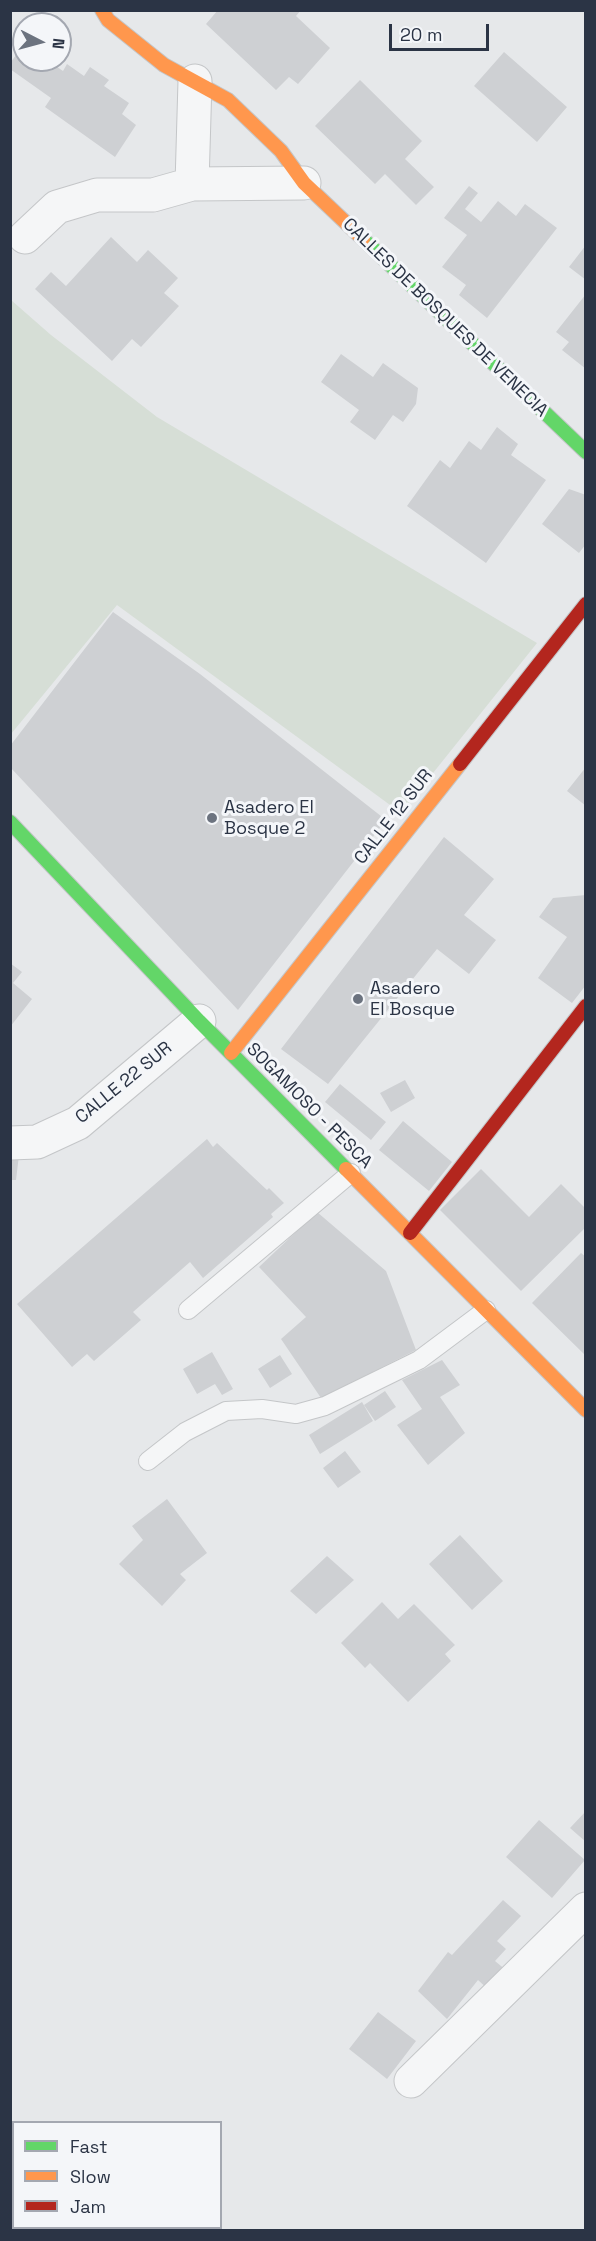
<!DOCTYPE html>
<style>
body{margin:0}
#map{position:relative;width:596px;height:2241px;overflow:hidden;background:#e6e8ea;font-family:"Space Grotesk",sans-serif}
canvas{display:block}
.frame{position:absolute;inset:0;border:12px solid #2b3445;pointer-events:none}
.legend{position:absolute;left:12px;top:2121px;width:210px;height:108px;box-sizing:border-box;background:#f4f6f9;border:2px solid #a4a8b1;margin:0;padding:8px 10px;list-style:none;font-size:18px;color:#2b3445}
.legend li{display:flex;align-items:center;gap:12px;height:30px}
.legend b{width:30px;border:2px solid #a4a8b1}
.north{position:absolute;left:12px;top:12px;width:60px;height:60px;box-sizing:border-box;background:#f4f6f9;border:2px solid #a4a8b1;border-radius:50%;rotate:96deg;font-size:16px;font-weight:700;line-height:24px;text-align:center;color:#2b3445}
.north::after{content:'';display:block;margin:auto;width:21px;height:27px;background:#6c737f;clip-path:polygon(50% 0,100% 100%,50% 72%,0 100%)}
.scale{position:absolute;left:389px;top:24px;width:100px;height:27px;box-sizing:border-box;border:3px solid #2b3445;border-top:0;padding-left:8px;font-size:18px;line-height:21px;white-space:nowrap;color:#2b3445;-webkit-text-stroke:4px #f4f6f9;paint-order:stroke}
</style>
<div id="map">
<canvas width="596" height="2241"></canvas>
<div class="frame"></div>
<ul class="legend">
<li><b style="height:8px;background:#63d668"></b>Fast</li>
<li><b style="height:8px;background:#ff974d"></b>Slow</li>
<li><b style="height:8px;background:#b3261e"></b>Jam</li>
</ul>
<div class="north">N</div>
<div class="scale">20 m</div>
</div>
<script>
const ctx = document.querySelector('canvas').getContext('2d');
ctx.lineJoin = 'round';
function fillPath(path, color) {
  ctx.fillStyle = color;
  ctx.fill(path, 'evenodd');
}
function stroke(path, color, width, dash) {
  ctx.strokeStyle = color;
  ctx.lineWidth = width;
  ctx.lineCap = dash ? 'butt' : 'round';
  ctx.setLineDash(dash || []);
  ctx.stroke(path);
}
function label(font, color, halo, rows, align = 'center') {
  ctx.font = font + ' "Space Grotesk",sans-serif';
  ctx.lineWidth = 6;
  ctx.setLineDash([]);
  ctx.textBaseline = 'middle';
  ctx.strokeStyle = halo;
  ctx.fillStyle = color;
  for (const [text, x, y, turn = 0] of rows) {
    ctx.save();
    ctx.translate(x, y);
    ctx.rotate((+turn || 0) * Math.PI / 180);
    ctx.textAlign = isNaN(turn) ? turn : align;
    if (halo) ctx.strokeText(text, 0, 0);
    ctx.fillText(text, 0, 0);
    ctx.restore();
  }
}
const green = new Path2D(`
 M11,300L51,335L157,417L537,643L401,813L117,605L11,734Z`);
const building = new Path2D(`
 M218,10H301L296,16L330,48L298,84L289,77L276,90L206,24Z
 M24,45V60H47L63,71L67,64L84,76L90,67L109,80L104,86L129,103L122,114L136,125L115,157L45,107L51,98L10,69V63Z
 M504,52L567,107L537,142L474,86Z
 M360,80L422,141L405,159L434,187L416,205L385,174L375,184L315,126Z
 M469,186L478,193L465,209L481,222L498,201L516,216L525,204L557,228L487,318L459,295L466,285L442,267L467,235L444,218Z
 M111,237L137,262L148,250L178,278L164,293L179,306L141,347L132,339L112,361L35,289L51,272L66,286Z
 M586,245V280L569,267Z
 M586,294V369L562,350L569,342L556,332Z
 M341,354L373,377L383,363L418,388L416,404L403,422L393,415L375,440L350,422L359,410L321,382Z
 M497,427L518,444L511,455L546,480L486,563L407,506L440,460L450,468L469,441L481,450Z
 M569,489L586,495V544L579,553L542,524Z
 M113,612L200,674L386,820L238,1010L10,767V746Z
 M586,767V806L567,791Z
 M444,837L494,879L464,915L496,940L469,974L437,949L328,1084L281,1049Z
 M586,895V985L572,1003L538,978L567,937L539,917L553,898Z
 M10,963L22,972L13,983L32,999L10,1027Z
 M405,1080L415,1098L391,1112L380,1093Z
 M340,1084L386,1122L371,1140L325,1102Z
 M403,1121L452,1162L429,1191L379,1150Z
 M207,1139L213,1147L217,1143L267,1190L269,1188L284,1203L271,1214L273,1217L203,1278L190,1262L133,1312L141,1320L94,1361L87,1354L72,1367L17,1304Z
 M10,1154L19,1155L16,1180H10Z
 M481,1169L529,1217L561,1184L586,1209V1227L521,1291L440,1210Z
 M317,1212L386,1271L416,1350L321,1398L281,1339L306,1317L259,1267Z
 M581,1253L586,1257V1356L532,1303Z
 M212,1352L233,1389L222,1395L215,1384L197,1394L183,1369Z
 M280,1355L292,1374L270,1388L258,1369Z
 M442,1360L460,1385L440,1397L465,1433L428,1465L397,1425L422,1409L402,1380Z
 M385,1391L396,1407L375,1421L364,1405Z
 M362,1402L373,1421L320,1454L309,1435Z
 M345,1451L361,1472L338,1488L323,1468Z
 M167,1499L207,1553L180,1574L186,1580L162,1606L119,1564L143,1540L132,1526Z
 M460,1535L503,1581L472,1610L429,1564Z
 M327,1556L354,1580L316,1614L290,1591Z
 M382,1602L398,1619L414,1604L455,1645L445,1654L451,1661L408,1702L370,1663L365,1668L341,1643Z
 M586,1811V1842L570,1828Z
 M539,1820L585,1860L552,1898L506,1857Z
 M503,1900L521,1916L497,1941L506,1949L495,1961L507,1971L490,1991L478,1980L447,2019L418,1991L448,1952L452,1955Z
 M378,2012L416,2041L387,2079L349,2049Z`);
const lane = new Path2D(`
 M188,1310L351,1173
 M148,1461L185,1432L226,1411L262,1409L296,1414L325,1406L419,1360L486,1310`);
const street = new Path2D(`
 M195,81L192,184L304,183
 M25,237L57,207L97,195H153L192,184
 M10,1143L37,1142L78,1123L199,1021
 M411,2081L586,1909`);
const fast = new Path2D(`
 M363,239L586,452
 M10,822L199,1021L346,1169`);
const slow = new Path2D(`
 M102,10L108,20L164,65L228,100L281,151L304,183L363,239
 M231,1053L460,764
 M346,1169L586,1410`);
const jam = new Path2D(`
 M460,764L586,604
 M410,1233L586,1006`);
const markers = [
 [212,818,6,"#6c737f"],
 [358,999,6,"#6c737f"]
];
const streetNames = [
 ["CALLES DE BOSQUES DE VENECIA",445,318,44],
 ["CALLE 12 SUR",394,817,-52],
 ["CALLE 22 SUR",124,1083,-39],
 ["SOGAMOSO - PESCA",309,1106,45]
];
const poiNames = [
 ["Asadero El",224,808],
 ["Bosque 2",224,829],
 ["Asadero",370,989],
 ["El Bosque",370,1010]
];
fillPath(green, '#d6ded6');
fillPath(building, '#ced0d3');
stroke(lane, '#c4c6c8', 20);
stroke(street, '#c4c6c8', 35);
stroke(fast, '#c4c6c8', 16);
stroke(slow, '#c4c6c8', 16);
stroke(jam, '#c4c6c8', 16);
stroke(lane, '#f5f6f7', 18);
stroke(street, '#f5f6f7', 33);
stroke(fast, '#63d668', 14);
stroke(slow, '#ff974d', 14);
stroke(jam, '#b3261e', 14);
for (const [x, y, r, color] of markers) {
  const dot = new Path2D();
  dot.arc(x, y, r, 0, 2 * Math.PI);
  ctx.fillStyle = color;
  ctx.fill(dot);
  stroke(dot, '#f4f6f9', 2);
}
label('18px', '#2b3445', '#f4f6f9', streetNames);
label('18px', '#2b3445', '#f4f6f9', poiNames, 'left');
</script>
